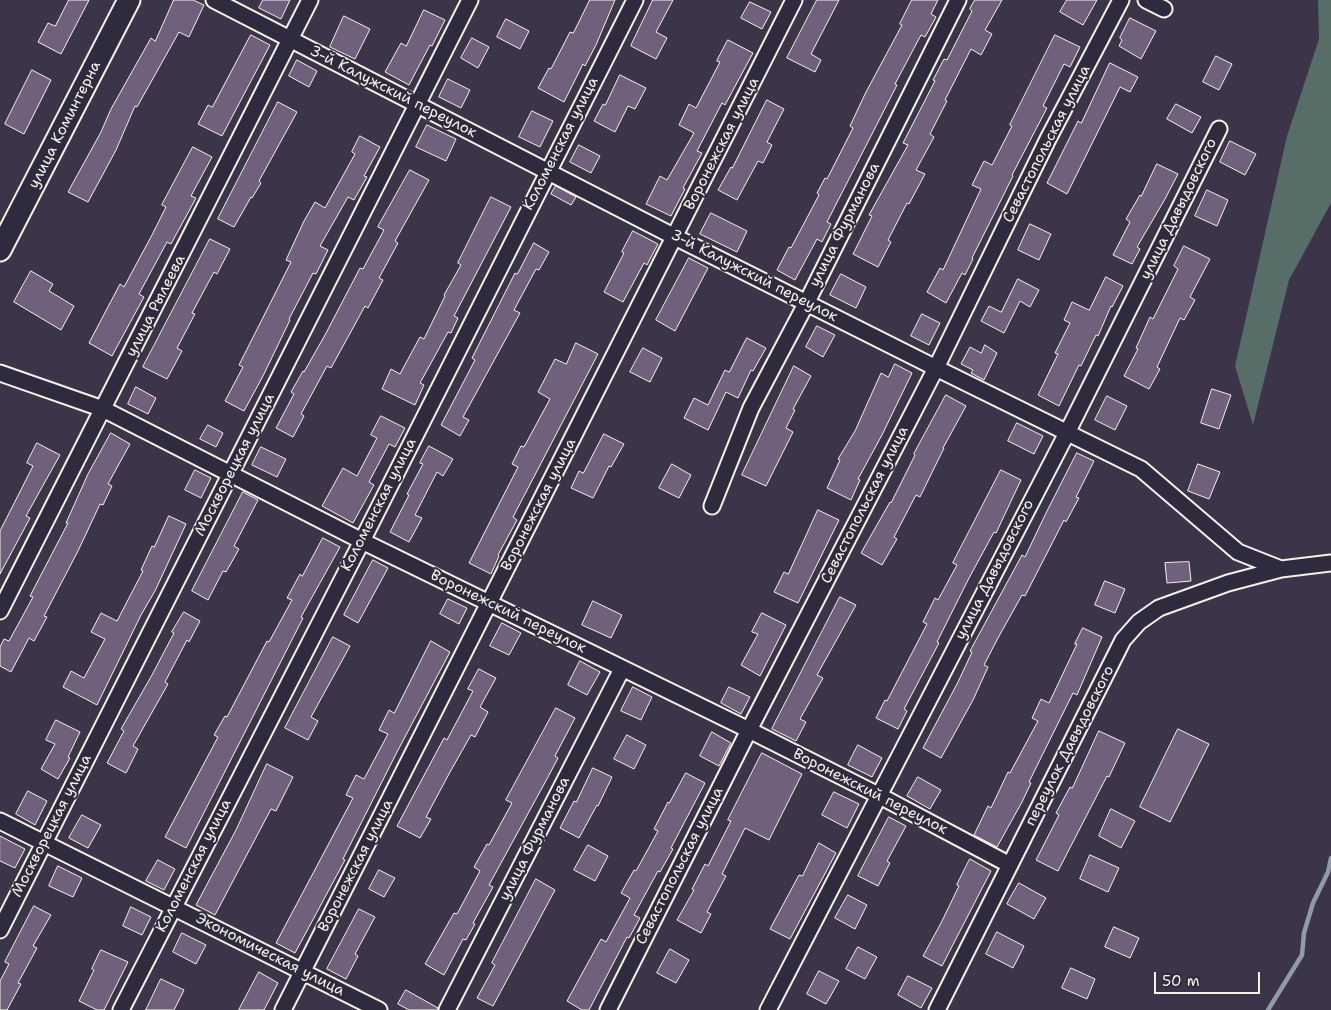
<!DOCTYPE html>
<meta charset="utf-8">
<style>
body{margin:0}
#map{position:relative;width:1331px;height:1010px;overflow:hidden;background:#3c3549;font-family:"Shantell Sans",sans-serif}
canvas{display:block}
.scale{position:absolute;left:1154px;top:972px;width:106px;height:22px;box-sizing:border-box;border:2px solid #f4f1e8;border-top:0;padding-left:6px;font-size:15px;line-height:18px;white-space:nowrap;color:#f4f1e8;-webkit-text-stroke:4px #2f2a3d;paint-order:stroke}
</style>
<div id="map">
<canvas width="1331" height="1010"></canvas>
<div class="scale">50 m</div>
</div>
<script>
const ctx = document.querySelector('canvas').getContext('2d');
ctx.lineJoin = 'round';
function fillPath(path, color) {
  ctx.fillStyle = color;
  ctx.fill(path, 'evenodd');
}
function stroke(path, color, width, dash) {
  ctx.strokeStyle = color;
  ctx.lineWidth = width;
  ctx.lineCap = dash ? 'butt' : 'round';
  ctx.setLineDash(dash || []);
  ctx.stroke(path);
}
function label(font, color, halo, rows, align = 'center') {
  ctx.font = font + ' "Shantell Sans",sans-serif';
  ctx.lineWidth = 4;
  ctx.setLineDash([]);
  ctx.textBaseline = 'middle';
  ctx.strokeStyle = halo;
  ctx.fillStyle = color;
  for (const [text, x, y, turn = 0] of rows) {
    ctx.save();
    ctx.translate(x, y);
    ctx.rotate((+turn || 0) * Math.PI / 180);
    ctx.textAlign = isNaN(turn) ? turn : align;
    if (halo) ctx.strokeText(text, 0, 0);
    ctx.fillText(text, 0, 0);
    ctx.restore();
  }
}
const green = new Path2D(`
 M1318,0H1331V203L1289,280L1253,425L1235,366L1287,136L1319,39Z`);
const stream = new Path2D(`
 M1268,1010L1302,955L1304,933L1313,903L1328,872L1331,858`);
const building = new Path2D(`
 M69,0H89L61,54L38,42L48,23L55,26Z
 M174,0H193L204,5L189,37L179,32L137,107L135,106L116,150L88,202L68,192L101,132L111,109L151,38L155,41Z
 M263,0H290L281,19L259,8Z
 M590,0H615L596,45L585,66L583,64L564,102L538,88L549,68L551,69L570,32L573,33Z
 M653,0H673L656,32L667,38L656,59L631,46Z
 M817,0H839L811,54L821,60L815,72L787,58Z
 M912,0H938L931,14L936,17L925,37L921,35L895,84L897,85L827,222L831,224L822,242L817,239L795,280L777,270L789,247L791,248L819,195L817,193L825,178L827,179L853,128L850,126L865,94L902,25L900,24Z
 M975,0H1002L985,30L992,34L981,55L971,49L945,100L947,101L930,134L934,137L916,170L925,174L909,204L907,203L888,240L891,242L878,267L853,254L872,216L869,215L908,145L903,143L935,81L933,80L944,59L947,60L972,11L970,9Z
 M1067,0H1097L1083,25L1060,12Z
 M750,2L771,12L762,29L741,18Z
 M424,10L445,20L432,46L430,45L409,85L385,72L401,43L406,46Z
 M344,16L370,29L355,59L330,47Z
 M1130,18L1156,31L1141,59L1119,46L1122,40L1120,38Z
 M506,19L529,31L520,49L497,37Z
 M251,35L270,45L222,136L198,124L208,105L212,107Z
 M1055,35L1080,47L1070,67L1064,64L1043,106L1047,108L1012,175L1013,176L972,258L973,259L965,275L962,273L946,303L927,292L940,268L943,270L981,189L972,185L984,161L992,165L1012,126L1010,125Z
 M472,38L489,47L478,68L461,58Z
 M728,40L753,53L725,105L722,103L697,151L702,153L683,188L685,189L671,216L646,204L660,176L667,180L694,133L679,125L689,104L696,108L720,62L717,61Z
 M1216,56L1232,64L1219,90L1203,82Z
 M297,60L317,71L309,87L289,76Z
 M1110,63L1138,77L1130,92L1120,87L1067,194L1047,183L1078,121L1081,123Z
 M32,70L51,80L24,134L5,124Z
 M620,75L646,88L635,109L628,106L615,132L594,121L603,104L605,105Z
 M448,79L470,90L461,108L439,97Z
 M767,100L784,109L767,142L772,145L763,163L758,161L737,200L718,190L731,167L732,168Z
 M278,102L297,112L259,181L261,183L252,198L251,197L234,227L218,219Z
 M1176,104L1201,117L1192,133L1167,119Z
 M532,111L553,121L540,147L519,137Z
 M427,125L456,139L446,161L416,147Z
 M360,136L380,147L364,176L367,177L354,200L348,197L320,246L328,250L316,274L313,273L289,319L290,320L263,376L244,411L225,401L243,367L239,365L291,262L286,260L304,221L315,202L325,208L355,154L352,152Z
 M1230,141L1256,154L1245,175L1220,162Z
 M579,145L600,156L591,173L570,162Z
 M193,147L212,157L191,196L196,198L171,244L167,242L139,294L144,297L112,356L89,343L120,284L124,287L152,235L166,207L162,205Z
 M1157,164L1178,174L1165,199L1137,247L1140,249L1132,264L1113,255L1130,222L1126,219L1140,195L1141,196Z
 M410,170L429,180L395,241L398,243L379,278L383,280L368,308L365,306L331,368L327,366L301,414L304,416L293,437L276,428L294,394L291,392L303,371L304,372L325,335L360,268L363,269L384,230L378,227Z
 M556,186L576,197L571,205L551,194Z
 M1207,190L1228,200L1217,226L1195,216Z
 M491,197L511,207L454,316L458,318L451,333L448,332L420,383L424,385L415,405L382,389L391,369L400,374L420,337L424,339L445,296L444,295L461,265L458,263Z
 M711,213L747,231L737,252L700,234Z
 M1030,224L1051,234L1039,260L1018,250Z
 M633,231L658,244L647,265L644,263L623,302L604,292L624,253L622,252Z
 M210,239L230,249L217,274L214,272L192,313L195,314L177,348L182,351L167,379L143,367Z
 M534,243L549,252L539,270L536,269L514,310L520,313L463,417L469,420L460,436L441,425L475,360L472,358L515,273L517,274Z
 M1184,246L1210,259L1190,297L1195,300L1184,320L1180,318L1157,367L1160,369L1149,389L1124,376L1138,349L1136,348L1150,317L1153,319L1178,269L1174,266Z
 M689,258L708,268L675,331L656,320Z
 M31,271L53,284L49,291L74,306L61,330L14,302Z
 M841,274L866,287L856,308L830,295Z
 M1106,277L1123,286L1112,307L1111,306L1098,336L1096,335L1081,366L1079,365L1059,406L1038,395L1058,354L1055,353L1070,323L1064,320L1072,302L1089,310Z
 M1018,279L1039,290L1030,307L1020,301L1004,333L981,321L989,306L1001,312Z
 M922,314L940,323L929,345L911,336Z
 M817,326L835,335L823,357L806,347Z
 M747,338L766,348L753,371L751,370L738,398L726,392L708,430L684,418L694,398L708,405L725,370L729,372Z
 M576,343L598,354L513,517L517,520L498,555L499,556L491,574L469,563L518,467L512,464L521,446L524,447L550,399L538,392L555,359L566,364Z
 M985,345L997,353L984,380L971,373L973,370L961,364L970,347L981,353Z
 M643,348L662,358L650,382L630,372Z
 M895,364L912,373L882,435L858,479L860,480L851,500L827,488L840,460L838,459L855,431L881,373L888,377Z
 M794,366L811,376L793,409L795,410L786,428L793,432L766,486L742,475Z
 M136,387L156,398L148,414L128,404Z
 M1212,389L1231,395L1219,429L1201,423Z
 M946,395L966,406L943,448H944L920,497L916,495L894,537L897,539L882,565L861,553L890,502L891,503L915,455L914,454Z
 M1107,396L1127,406L1115,430L1095,420Z
 M381,416L405,428L395,447L389,444L369,482L374,485L353,523L322,506L343,468L357,476L377,438L371,435Z
 M1017,423L1043,436L1034,454L1008,441Z
 M208,425L223,433L216,447L200,439Z
 M111,433L130,444L108,484L112,486L103,505L100,504L78,551L44,616L47,617L34,641L29,638L11,672L0,666V647L4,639L9,641L33,597L30,596L68,523H66L88,474Z
 M604,434L624,444L611,467L609,466L593,498L571,488L579,471L583,473Z
 M37,443L60,455L26,516L30,518L0,574V531L33,466L27,463Z
 M429,446L453,459L443,476L437,472L415,515L422,518L409,542L390,532L409,495L407,494L423,464L420,463Z
 M261,447L286,459L277,477L252,465Z
 M1077,453L1094,461L1076,497L1079,498L1066,522L1064,520L1025,596L1022,595L998,638L984,665L988,667L973,700L941,758L923,748L958,682L972,652L970,651L1022,555L1025,557L1047,511Z
 M672,464L691,475L679,498L659,488Z
 M1198,464L1220,472L1209,499L1188,491Z
 M195,470L211,478L201,498L185,490Z
 M1001,470L1021,480L996,533L994,532L968,580L937,642L939,643L904,709L907,711L898,729L876,718L885,700L887,701L927,624L923,622L935,598L938,600L957,565L953,563Z
 M243,492L258,500L234,546L239,549L226,572L223,571L208,600L192,591Z
 M818,510L839,520L798,603L774,592L784,572L788,574Z
 M169,516L186,524L155,591L141,615L97,705L63,687L71,671L84,678L105,639L91,632L101,613L117,621L143,571L141,570L152,546L154,547Z
 M323,538L340,547L301,617L303,618L186,848L165,837L218,737L214,735L225,716L227,717L267,641L269,642L292,600L287,598L300,574L302,576Z
 M373,560L388,568L358,623L344,615Z
 M1189,562L1191,581L1167,583L1165,563Z
 M1105,581L1125,589L1115,613L1095,605Z
 M840,597L856,605L817,675L823,678L800,719L806,722L796,741L772,729Z
 M448,599L467,608L459,624L440,614Z
 M593,601L622,615L611,638L582,625Z
 M184,612L200,621L189,642L187,640L165,682L168,684L133,746L138,749L126,773L107,763L124,731L121,729L152,675L174,633L172,632Z
 M762,613L786,625L760,676L741,665L758,634L752,632Z
 M502,623L521,633L509,655L490,646Z
 M1083,628L1102,637L1077,695L1073,693L1029,782L1031,783L1022,802L997,847L974,835L988,806L991,808L1008,772L1010,773L1038,721L1032,718L1041,699L1049,703L1077,644H1075Z
 M333,637L350,646L311,717L318,721L308,740L285,728Z
 M431,641L450,652L397,752L343,859L345,860L295,953L276,943L353,798L346,795L356,775L364,779L388,734L379,730L389,710L394,713Z
 M580,661L600,672L587,695L568,685Z
 M479,669L496,678L480,707L488,712L475,737L471,735L450,772L426,817L431,819L420,838L397,826L444,738L447,740L473,691L468,689Z
 M633,687L652,697L641,720L621,711Z
 M729,687L750,697L741,714L721,703Z
 M556,708L575,718L555,756L558,758L548,777L489,885L493,887L473,923L475,924L466,940L463,939L444,975L425,964L454,913L457,914L480,871L474,867L487,844L489,845L512,803L506,800Z
 M56,720L80,732L68,757L70,758L58,779L41,769L55,744L46,740Z
 M1178,729L1209,744L1170,822L1140,807Z
 M1099,731L1125,743L1109,777L1107,776L1058,871L1036,860L1059,815L1056,813L1070,787L1072,788Z
 M712,732L731,743L719,766L700,756Z
 M627,735L646,745L634,769L614,759Z
 M858,745L882,758L872,777L848,765Z
 M762,753L802,774L769,840L745,828L722,874L726,876L707,912L711,914L701,933L677,920L694,890L692,889L705,864L708,866L731,821L728,820Z
 M267,764L293,777L276,811L271,809L215,915L196,905L236,830Z
 M593,768L612,777L598,806L597,805L579,838L560,828L574,801L576,802Z
 M686,773L705,783L671,848L673,849L660,872L658,871L634,915L640,918L629,938L627,937L589,1010H582L567,1001L601,939L606,942L630,898L621,893L634,870L636,871L658,831L654,829L668,802L669,803Z
 M918,777L941,790L930,809L907,796Z
 M28,791L47,801L35,825L16,814Z
 M834,792L859,804L847,828L822,815Z
 M1111,809L1135,821L1121,848L1099,836Z
 M82,815L101,825L88,848L69,838Z
 M889,817L906,826L887,861L890,863L878,886L858,876Z
 M0,836L25,849L15,868L0,861Z
 M819,843L836,853L790,939L770,929L799,875L802,876Z
 M588,845L608,856L595,881L574,870Z
 M1090,855L1119,868L1108,892L1080,879Z
 M970,859L991,871L942,966L923,956L941,923L959,886L957,885Z
 M158,860L175,869L164,890L146,881Z
 M58,866L82,878L73,897L49,886Z
 M379,870L395,878L384,897L369,889Z
 M536,879L555,890L493,1006L477,998L495,965L492,963Z
 M1019,883L1046,898L1034,919L1007,904Z
 M848,895L867,905L855,929L835,918Z
 M34,906L51,915L33,946L37,948L18,983L21,984L7,1010H0V981L9,964L5,962Z
 M131,907L151,917L142,935L123,926Z
 M359,909L375,917L355,954L358,956L346,979L327,969Z
 M1114,927L1139,938L1130,958L1105,947Z
 M997,932L1024,946L1013,968L986,954Z
 M182,933L206,945L196,964L173,952Z
 M858,947L877,957L865,979L846,969Z
 M670,949L689,960L676,983L657,973Z
 M101,950L128,962L104,1010H97L79,1001L94,970L92,969Z
 M1071,968L1095,979L1087,999L1062,988Z
 M819,971L839,981L826,1004L807,994Z
 M259,972L278,983L264,1010H239Z
 M908,976L932,988L921,1008L898,995Z
 M161,979L184,990L174,1010H146Z
 M406,990L438,1008V1010H409L398,1004Z`);
const street = new Path2D(`
 M214,0L675,237L936,368L1141,469L1238,552L1281,569
 M1146,0L1164,9
 M0,373L103,409L362,541L749,730L880,796L1010,865
 M712,506L751,408L807,302L958,0
 M0,611L310,0
 M0,821L379,1010
 M0,930L470,0
 M121,1010L362,541L635,0
 M283,1010L794,0
 M447,1010L622,669
 M608,1010L749,730L936,368L1048,139L1121,0
 M768,1010L1068,431L1219,129
 M937,1010L1123,640L1139,622L1159,608L1228,583L1281,569L1331,563`);
const secondary = new Path2D(`
 M0,250L129,0`);
const streetNames = [
 ["3-й Калужский переулок",393,92,27],
 ["улица Коминтерна",65,125,-63],
 ["Коломенская улица",561,144,-63],
 ["Воронежская улица",722,144,-63],
 ["Севастопольская улица",1047,144,-63],
 ["улица Давыдовского",1179,209,-64],
 ["улица Фурманова",845,225,-63],
 ["3-й Калужский переулок",754,276,27],
 ["улица Рылеева",156,306,-63],
 ["Москворецкая улица",235,465,-63],
 ["Коломенская улица",379,505,-63],
 ["Воронежская улица",539,505,-63],
 ["Севастопольская улица",865,505,-63],
 ["улица Давыдовского",995,570,-63],
 ["Воронежский переулок",508,612,26],
 ["переулок Давыдовского",1070,746,-63],
 ["Воронежский переулок",870,792,27],
 ["Москворецкая улица",52,826,-63],
 ["улица Фурманова",535,839,-63],
 ["Коломенская улица",194,866,-63],
 ["Воронежская улица",356,866,-63],
 ["Севастопольская улица",680,866,-63],
 ["Экономическая улица",270,955,27]
];
fillPath(green, '#576d68');
stroke(stream, '#919aa5', 4.5);
fillPath(building, '#71607b');
stroke(building, '#f4f1e8', 1);
stroke(street, '#f4f1e8', 19);
stroke(secondary, '#f4f1e8', 25);
stroke(street, '#2f2a3d', 15);
stroke(secondary, '#2f2a3d', 21);
label('15px', '#f4f1e8', '#2f2a3d', streetNames);
</script>
